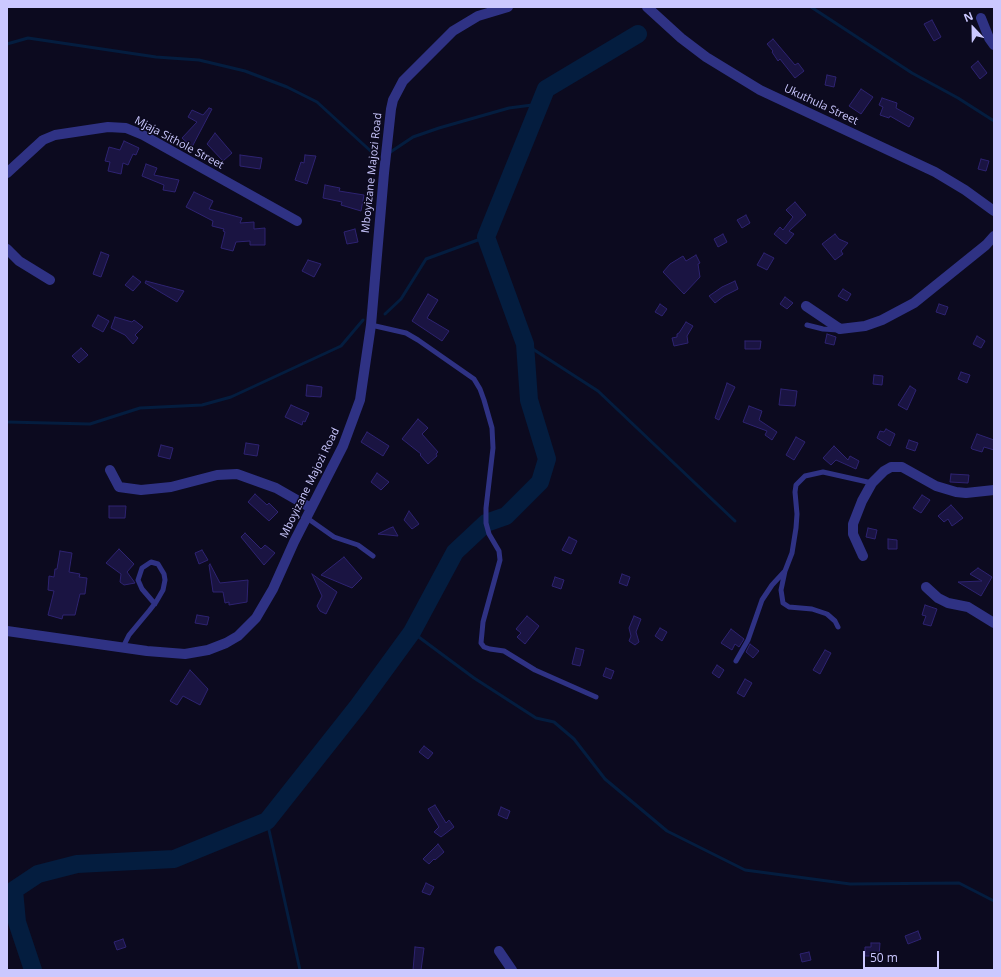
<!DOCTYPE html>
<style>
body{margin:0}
#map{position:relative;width:1001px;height:977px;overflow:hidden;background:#0c0a1f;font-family:"Open Sans",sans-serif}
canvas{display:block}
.frame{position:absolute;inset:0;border:8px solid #cbc8ff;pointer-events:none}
.north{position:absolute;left:953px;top:8px;width:40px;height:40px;-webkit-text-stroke:3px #0c0a1f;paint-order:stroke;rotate:338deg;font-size:11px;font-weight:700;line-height:16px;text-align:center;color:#cbc8ff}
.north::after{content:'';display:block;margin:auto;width:14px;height:18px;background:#cbc8ff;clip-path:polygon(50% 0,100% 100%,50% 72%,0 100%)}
.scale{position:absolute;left:863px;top:951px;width:76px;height:18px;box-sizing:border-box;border:2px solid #cbc8ff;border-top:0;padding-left:5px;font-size:12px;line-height:14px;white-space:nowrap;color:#cbc8ff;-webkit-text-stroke:3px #0c0a1f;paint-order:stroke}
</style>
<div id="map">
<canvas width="1001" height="977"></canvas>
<div class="frame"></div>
<div class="north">N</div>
<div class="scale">50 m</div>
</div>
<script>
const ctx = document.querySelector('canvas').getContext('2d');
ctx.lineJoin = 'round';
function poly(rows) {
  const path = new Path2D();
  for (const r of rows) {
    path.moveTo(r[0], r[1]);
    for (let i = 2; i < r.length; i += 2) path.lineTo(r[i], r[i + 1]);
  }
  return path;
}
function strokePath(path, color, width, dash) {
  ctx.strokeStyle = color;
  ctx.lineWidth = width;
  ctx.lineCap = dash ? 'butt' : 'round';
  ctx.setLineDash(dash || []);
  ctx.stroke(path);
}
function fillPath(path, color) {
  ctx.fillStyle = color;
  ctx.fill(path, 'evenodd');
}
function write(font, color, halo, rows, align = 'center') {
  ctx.font = font + ' "Open Sans",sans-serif';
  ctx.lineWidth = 3;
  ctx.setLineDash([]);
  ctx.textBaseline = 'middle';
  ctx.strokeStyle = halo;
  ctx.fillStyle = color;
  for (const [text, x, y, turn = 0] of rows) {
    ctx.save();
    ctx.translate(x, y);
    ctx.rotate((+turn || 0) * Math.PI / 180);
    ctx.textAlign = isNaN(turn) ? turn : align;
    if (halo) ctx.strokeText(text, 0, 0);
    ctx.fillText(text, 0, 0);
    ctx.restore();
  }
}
const stream = poly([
 [811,7,912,73,958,98,994,121],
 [7,44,28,38,156,57,199,60,245,71,287,87,317,102,375,155],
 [389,153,413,137,439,128,509,108,540,104],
 [385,314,401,299,426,259,486,237],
 [525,344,598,391,735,521],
 [7,422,90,424,140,408,202,405,231,397,341,346,363,320],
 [412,632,474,678,536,718,554,722,574,739,605,779,667,831,745,870,850,884,959,883,994,901],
 [267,821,300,970]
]);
const river = poly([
 [33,970,17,922,14,890,38,874,77,864,174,859,267,821,358,706,412,632,455,552,486,523,506,516,540,482,547,459,529,400,525,344,486,237,546,89,638,34]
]);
const building = poly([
 [932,20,941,37,934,41,924,24,932,20],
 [773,39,795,65,798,63,804,71,795,78,780,59,778,61,772,52,773,51,767,44,773,39],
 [978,61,987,73,980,79,971,67,978,61],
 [827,75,836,77,834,87,825,85,827,75],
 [861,89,873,97,861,114,849,106,861,89],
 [882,98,897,103,896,108,914,118,909,127,890,116,889,118,880,115,883,107,879,105,882,98],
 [209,108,212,109,192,147,182,138,197,122,188,117,192,110,203,115,209,108],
 [215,133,232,153,223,161,207,144,215,133],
 [124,141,139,148,136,155,133,154,128,165,123,163,121,174,108,171,110,162,105,161,109,147,120,150,124,141],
 [240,155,262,158,260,169,240,166,240,155],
 [305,155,316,156,307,184,295,180,301,162,304,163,305,155],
 [981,159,989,161,986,171,978,169,981,159],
 [146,164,157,168,154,175,179,180,175,192,163,190,164,185,142,176,146,164],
 [325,185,340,188,339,191,364,195,361,211,341,205,342,202,323,198,325,185],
 [194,192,213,201,209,209,242,218,240,223,254,222,254,229,265,228,265,245,250,245,250,241,236,242,233,251,221,248,225,232,223,231,224,229,212,226,213,221,186,207,194,192],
 [795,202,806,215,789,231,794,234,786,244,774,234,780,227,783,230,793,217,786,210,795,202],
 [746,215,750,223,742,228,737,220,746,215],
 [355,229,358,242,347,244,344,232,355,229],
 [723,234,727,242,718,247,714,239,723,234],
 [835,234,839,239,848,243,841,251,843,254,835,260,822,244,835,234],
 [101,252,109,255,101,277,93,274,101,252],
 [764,253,774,258,767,270,757,265,764,253],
 [696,255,700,263,698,264,700,277,684,294,663,272,670,264,683,256,686,261,696,255],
 [308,260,321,264,314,277,302,271,308,260],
 [133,276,141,282,133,291,125,285,133,276],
 [146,281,184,291,177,302,145,283,146,281],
 [735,281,738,289,724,296,715,303,709,296,722,287,735,281],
 [843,289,851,294,847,301,838,296,843,289],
 [428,294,438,300,427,318,449,331,442,341,412,321,428,294],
 [785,297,793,303,787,309,780,304,785,297],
 [660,304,667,309,662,316,655,312,660,304],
 [939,304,948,307,945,315,936,312,939,304],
 [98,315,109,321,103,332,92,326,98,315],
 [115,317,132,322,134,320,143,327,135,335,138,338,133,344,125,335,111,328,115,317],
 [686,322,693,326,687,336,688,343,674,346,672,338,677,337,677,334,679,333,686,322],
 [827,334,836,337,834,345,825,343,827,334],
 [977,336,985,341,981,348,973,344,977,336],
 [745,341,761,341,760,349,745,349,745,341],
 [81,348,88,355,79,363,72,356,81,348],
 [961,372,970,375,967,383,958,379,961,372],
 [874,375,883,376,882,385,873,384,874,375],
 [727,383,735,387,719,420,715,418,727,383],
 [307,385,322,387,321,397,306,396,307,385],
 [910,386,916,390,907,410,898,405,910,386],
 [781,389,797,391,795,406,779,405,781,389],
 [291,405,309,413,305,422,303,421,302,425,285,417,291,405],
 [749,406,762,411,759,420,777,432,772,440,765,435,767,431,743,422,749,406],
 [418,419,428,428,422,434,438,452,436,454,437,456,428,464,420,455,421,454,402,439,418,419],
 [886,429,895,434,890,446,877,438,880,431,884,432,886,429],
 [367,432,389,446,383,456,361,442,367,432],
 [977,434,994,440,994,450,984,447,982,452,972,449,971,448,977,434],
 [796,437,805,442,794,460,786,455,796,437],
 [909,440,918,443,915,451,906,448,909,440],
 [246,443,259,445,257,456,244,454,246,443],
 [161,445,173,448,170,459,158,456,161,445],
 [834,446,848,460,850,456,859,461,856,469,836,460,831,465,823,458,834,446],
 [377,473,389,482,381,490,371,482,377,473],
 [951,474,969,475,968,483,950,482,951,474],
 [255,494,267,505,269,503,278,512,269,521,248,502,255,494],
 [922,495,930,500,921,513,913,508,922,495],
 [951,505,963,518,952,526,948,519,944,522,938,516,951,505],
 [109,506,126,506,125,518,109,518,109,506],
 [409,511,419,524,412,529,404,520,409,511],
 [393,527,398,536,378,534,390,528,393,527],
 [868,528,877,530,875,539,866,537,868,528],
 [245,533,261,549,265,545,275,553,264,565,241,537,245,533],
 [569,537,577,541,571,554,562,550,569,537],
 [888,539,897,540,897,549,888,549,888,539],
 [119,549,134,564,127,572,135,583,124,585,120,582,121,574,106,563,119,549],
 [202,550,208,560,199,564,195,553,202,550],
 [60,551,72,553,69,572,80,574,79,577,87,578,85,594,80,594,75,615,63,615,62,619,48,615,54,591,48,590,49,576,54,577,55,569,57,569,60,551],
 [344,557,362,578,352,588,321,575,344,557],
 [210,564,220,583,248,580,247,602,229,605,229,602,225,603,223,592,213,592,209,565,210,564],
 [978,568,992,577,981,596,958,582,982,581,970,574,978,568],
 [312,574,337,592,326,614,320,611,317,606,322,596,312,574],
 [622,574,630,577,627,586,619,583,622,574],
 [555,577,564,580,561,589,552,586,555,577],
 [925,605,937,609,931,626,923,624,926,616,922,615,925,605],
 [197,615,209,617,207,625,195,623,197,615],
 [527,616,539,626,525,644,517,637,521,633,516,629,527,616],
 [634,616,641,619,636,632,639,642,635,645,629,641,631,636,629,628,634,616],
 [660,628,667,632,662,641,655,636,660,628],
 [731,629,744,639,739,647,735,644,732,650,721,643,731,629],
 [750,644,759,651,753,658,746,652,750,644],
 [576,648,584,650,580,666,572,664,576,648],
 [825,650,831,653,820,674,813,670,825,650],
 [717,665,724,670,719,678,712,673,717,665],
 [606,668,614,671,611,679,603,676,606,668],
 [190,670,208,689,200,705,183,696,177,705,170,701,190,670],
 [745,679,752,683,744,697,737,693,745,679],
 [424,746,433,753,428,759,419,752,424,746],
 [435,805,446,823,449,820,454,827,441,837,434,832,439,827,428,809,435,805],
 [501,807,510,811,507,819,498,815,501,807],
 [438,844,444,852,435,860,434,859,429,864,423,859,438,844],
 [426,883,434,887,430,895,422,892,426,883],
 [918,931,921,939,908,944,905,936,918,931],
 [123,939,126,947,117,950,114,942,123,939],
 [871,943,880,943,879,956,865,956,865,947,871,947,871,943],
 [415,947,424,948,421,970,413,970,415,947],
 [809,952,811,960,802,962,800,954,809,952]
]);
const service = poly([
 [371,325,406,333,418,340,474,379,480,389,484,400,492,428,493,448,486,508,486,523,489,534,499,551,500,560,483,622,481,643,484,647,490,649,504,651,535,670,596,697],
 [807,325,823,329,838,330],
 [307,518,334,537,358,545,373,556],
 [838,627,835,621,827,614,812,609,789,607,783,603,781,590,785,571,792,553,796,528,797,514,795,492,796,485,805,476,823,472,872,483],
 [123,647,129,635,149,611,156,602,163,590,165,580,164,574,158,564,151,562,142,568,138,580,142,589,155,604],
 [736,661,748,640,762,600,772,585,784,572]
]);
const minor = poly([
 [647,7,681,38,706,57,760,90,935,172,965,190,994,211],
 [981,18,989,38,994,45],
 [7,173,43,140,55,135,108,127,126,128,143,135,297,221],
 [7,249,19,261,50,280],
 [806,306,840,329,865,326,882,320,914,303,986,245,994,236],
 [110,470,119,487,141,490,171,487,217,475,237,474,276,488,311,508],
 [863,556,853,534,853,524,862,501,872,483,884,471,891,467,902,467,936,486,956,492,966,493,994,490],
 [926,587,938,598,948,603,968,607,994,623],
 [7,631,147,651,185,654,208,650,226,643,238,636,256,618,273,589,294,542,343,446,360,400,371,325,384,173,391,109,393,100,403,81,453,31,478,16,508,7],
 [499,951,512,970]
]);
const streetNames = [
 ["Ukuthula Street",821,105,25],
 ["Mjaja Sithole Street",179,143,28],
 ["Mboyizane Majozi Road",372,173,-84],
 ["Mboyizane Majozi Road",310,483,-64]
];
strokePath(stream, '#041d3f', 3);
strokePath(river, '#041d3f', 18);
fillPath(building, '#1a1442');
strokePath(building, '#2e2371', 1);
strokePath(service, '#2f3284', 5);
strokePath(minor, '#2f3284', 10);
write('11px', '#cbc8ff', '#0c0a1f', streetNames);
</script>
